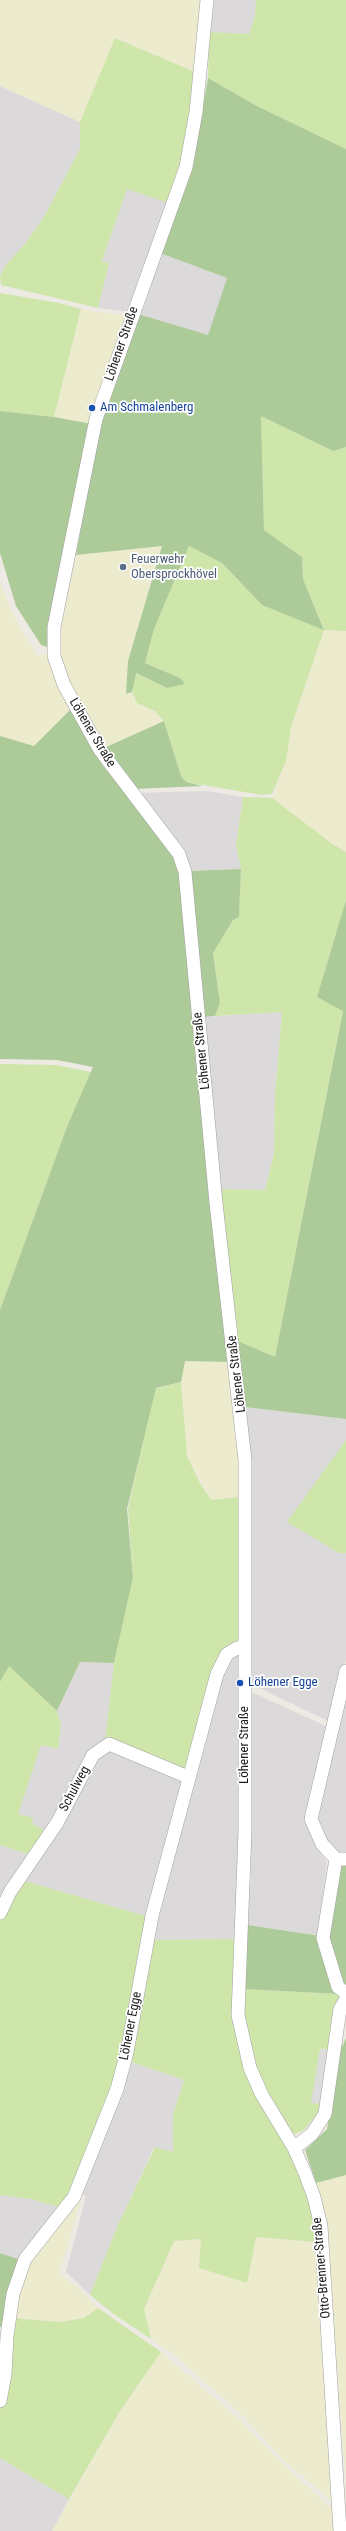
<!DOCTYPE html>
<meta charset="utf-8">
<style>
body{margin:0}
canvas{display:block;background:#ede9e3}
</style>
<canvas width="346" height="2531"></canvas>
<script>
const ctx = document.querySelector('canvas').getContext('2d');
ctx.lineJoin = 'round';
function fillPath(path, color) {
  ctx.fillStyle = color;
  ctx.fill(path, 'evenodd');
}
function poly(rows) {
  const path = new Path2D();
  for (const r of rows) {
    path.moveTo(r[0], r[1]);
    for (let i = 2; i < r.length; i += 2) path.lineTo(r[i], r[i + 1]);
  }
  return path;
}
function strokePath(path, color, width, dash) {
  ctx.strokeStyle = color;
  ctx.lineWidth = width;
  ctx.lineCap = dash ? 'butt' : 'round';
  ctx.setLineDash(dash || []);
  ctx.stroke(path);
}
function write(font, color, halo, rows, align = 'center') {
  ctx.font = font + ' "Roboto Condensed",sans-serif';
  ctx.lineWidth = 3.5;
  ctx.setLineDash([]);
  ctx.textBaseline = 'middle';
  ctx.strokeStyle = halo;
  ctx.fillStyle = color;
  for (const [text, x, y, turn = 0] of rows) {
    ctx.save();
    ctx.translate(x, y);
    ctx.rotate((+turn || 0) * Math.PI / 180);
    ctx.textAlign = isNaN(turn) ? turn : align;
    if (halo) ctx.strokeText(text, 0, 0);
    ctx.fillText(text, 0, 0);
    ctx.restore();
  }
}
const residential = poly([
 [212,0,256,0,255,16,249,34,209,32],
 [0,86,80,122,80,149,44,217,25,244,5,266,0,276],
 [127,188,169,203,130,312,98,308,109,263,102,261],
 [160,253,227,278,209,336,138,314],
 [206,791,243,797,236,845,241,869,187,871,135,793],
 [282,1012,275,1095,274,1153,265,1190,219,1189,203,1017],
 [245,1407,346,1419,346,1440,288,1522,339,1553,346,1553,346,1659,330,1722,249,1683],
 [240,1654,240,1827,236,1939,150,1940,219,1679,232,1657],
 [80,1662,114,1663,105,1741,49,1832,32,1824,33,1818,18,1814,41,1744,58,1749,61,1724,57,1711],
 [346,1689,346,1854,345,1854,336,1851,325,1839,316,1814],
 [249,1691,330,1728,307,1821,317,1847,327,1863,317,1935,247,1925,251,1878],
 [106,1749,183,1782,163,1849,149,1917,21,1880,95,1758],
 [0,1845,31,1855,0,1909],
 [128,2061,184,2080,173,2114,173,2153,154,2147,117,2227,90,2295,66,2272,86,2196,80,2193],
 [0,2195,31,2199,62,2208,21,2260,0,2253],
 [0,2458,69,2499,52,2531,0,2531]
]);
const farmland = poly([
 [0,0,201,0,195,72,116,38,80,122,0,86],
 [81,309,127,316,92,424,54,417],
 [162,546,150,582,126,694,132,692,137,703,155,711,164,721,104,748,69,688,59,656,62,623,76,555],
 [0,583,12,613,37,655,50,653,72,708,34,746,0,736],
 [324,630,346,631,346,852,331,843,272,800,286,761,291,727],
 [184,1361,230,1362,240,1425,240,1497,211,1500,187,1456,181,1382],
 [346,2175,346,2514,345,2472,330,2275,323,2208,316,2183],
 [74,2200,80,2203,59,2274,76,2286,98,2308,84,2318,60,2322,12,2318,28,2261],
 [256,2237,316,2242,333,2502,282,2459,243,2416,172,2353,151,2339,144,2309,174,2241,202,2239,247,2283],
 [161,2352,239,2419,282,2463,326,2504,336,2510,335,2531,52,2531,120,2411]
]);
const grass = poly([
 [256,0,346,0,346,149,257,106,208,78,209,32,249,34,255,16],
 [115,38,195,72,182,166,169,203,127,189,102,261,109,263,98,308,1,285,0,276,5,266,25,244,44,217,80,149,80,122],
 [0,293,59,303,81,309,54,417,0,411],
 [261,416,333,451,346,447,346,631,324,630,291,727,286,761,272,794,262,795,186,782,181,776,164,721,155,711,137,703,132,692,135,673,167,688,180,678,145,663,154,629,189,546,222,563,262,605,324,629,303,579,302,557,264,530],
 [243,797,272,798,331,843,346,852,346,900,317,997,343,1010,275,1357,238,1341,219,1189,265,1190,274,1153,275,1095,282,1012,215,1016,220,1003,213,953,233,920,239,917,241,869,236,845],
 [0,1064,56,1065,91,1072,68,1124,0,1310],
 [181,1382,187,1456,200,1483,211,1500,240,1497,238,1642,232,1646,186,1773,105,1741,114,1663,133,1574,128,1509,155,1389],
 [346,1440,346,1553,339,1553,287,1522],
 [9,1665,57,1711,61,1724,58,1749,41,1745,18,1814,33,1818,32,1824,49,1832,31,1855,0,1845,0,1682],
 [21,1880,149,1917,122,2063,96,2139,62,2208,31,2199,0,2195,0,1918],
 [236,1939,234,2008,237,2039,244,2070,261,2106,298,2165,315,2220,316,2242,256,2237,247,2283,199,2268,201,2239,174,2241,144,2309,151,2339,115,2315,90,2295,117,2227,155,2147,173,2152,173,2114,184,2080,128,2061,150,1940],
 [243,1989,340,1994,330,2050,320,2049,312,2103,322,2104,315,2117,304,2130,295,2134,290,2131,266,2091,252,2057,243,2021],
 [98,2308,161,2352,120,2411,69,2499,0,2458,0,2411,12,2318,60,2322,84,2318]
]);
const forest = poly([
 [208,78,257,106,346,149,346,447,333,451,261,416,264,530,302,557,303,579,324,630,262,605,222,563,189,546,154,629,145,663,180,678,185,684,167,688,136,673,132,692,126,694,128,661,162,546,76,555,100,425,138,314,208,335,227,278,160,253,202,111],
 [0,411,54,417,92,424,50,648,41,645,16,606,0,553],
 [72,708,103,766,174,854,181,872,230,1362,185,1361,181,1382,156,1388,127,1509,133,1577,114,1663,80,1662,57,1711,9,1666,0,1682,0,1310,68,1124,93,1067,57,1060,0,1059,0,736,34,746],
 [164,721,181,776,186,782,203,786,132,789,104,748],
 [241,869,239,917,233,920,213,953,220,1003,215,1016,203,1017,187,871],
 [346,900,346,1419,245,1407,238,1341,275,1357,343,1011,317,997],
 [346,1864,346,1985,340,1994,243,1989,247,1925,328,1937,340,1865],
 [346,2038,346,2175,316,2183,305,2150,327,2129,340,2051],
 [0,2253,21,2260,4,2327,0,2327]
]);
const parking = poly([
 [320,2049,330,2050,322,2104,311,2103]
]);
const minor = poly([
 [207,0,196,112,186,167,96,419,54,627,54,656,64,685,100,750,179,854,185,872,216,1203,245,1460,245,1831,238,2015,250,2068,262,2095,294,2148,305,2173,314,2197,321,2226,340,2531],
 [346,1671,311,1819,322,1844,336,1859,346,1859],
 [336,1859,323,1938,338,1987,346,1993],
 [0,1913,10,1892,57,1823,93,1755,109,1744,188,1777],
 [294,2148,312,2134,325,2114,340,2009,346,1999],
 [0,2401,5,2374,7,2336,13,2294,25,2259,74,2197,117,2089,127,2052,152,1916,217,1674,227,1654,237,1648,245,1646]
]);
const markers = [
 [92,408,4,"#1a4fb4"],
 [123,567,4,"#5c6f8a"],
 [240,1683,4,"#1a4fb4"]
];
const streetNames = [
 ["Löhener Straße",122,344,-71],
 ["Löhener Straße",92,733,59],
 ["Löhener Straße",202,1051,-96],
 ["Löhener Straße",237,1374,-97],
 ["Löhener Straße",245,1745,-90],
 ["Schulweg",75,1789,-62],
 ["Löhener Egge",131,2026,-79],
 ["Otto-Brenner-Straße",322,2268,-95]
];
const transitNames = [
 ["Am Schmalenberg",100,408],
 ["Löhener Egge",248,1683]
];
const serviceNames = [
 ["Feuerwehr",131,560],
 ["Obersprockhövel",131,575]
];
fillPath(residential, '#dbd9da');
fillPath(farmland, '#ecebce');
fillPath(grass, '#cee6aa');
fillPath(forest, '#adcb99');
fillPath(parking, '#dcdcdc');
strokePath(minor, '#a0a0a0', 14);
strokePath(minor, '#fff', 13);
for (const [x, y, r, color] of markers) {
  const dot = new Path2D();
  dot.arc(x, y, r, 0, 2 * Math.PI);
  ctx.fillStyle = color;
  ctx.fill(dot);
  strokePath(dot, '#fff', 1.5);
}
write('13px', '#1c1c1c', '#fff', streetNames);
write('13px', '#164399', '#fff', transitNames, 'left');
write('13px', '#4e5e75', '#fff', serviceNames, 'left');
</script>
